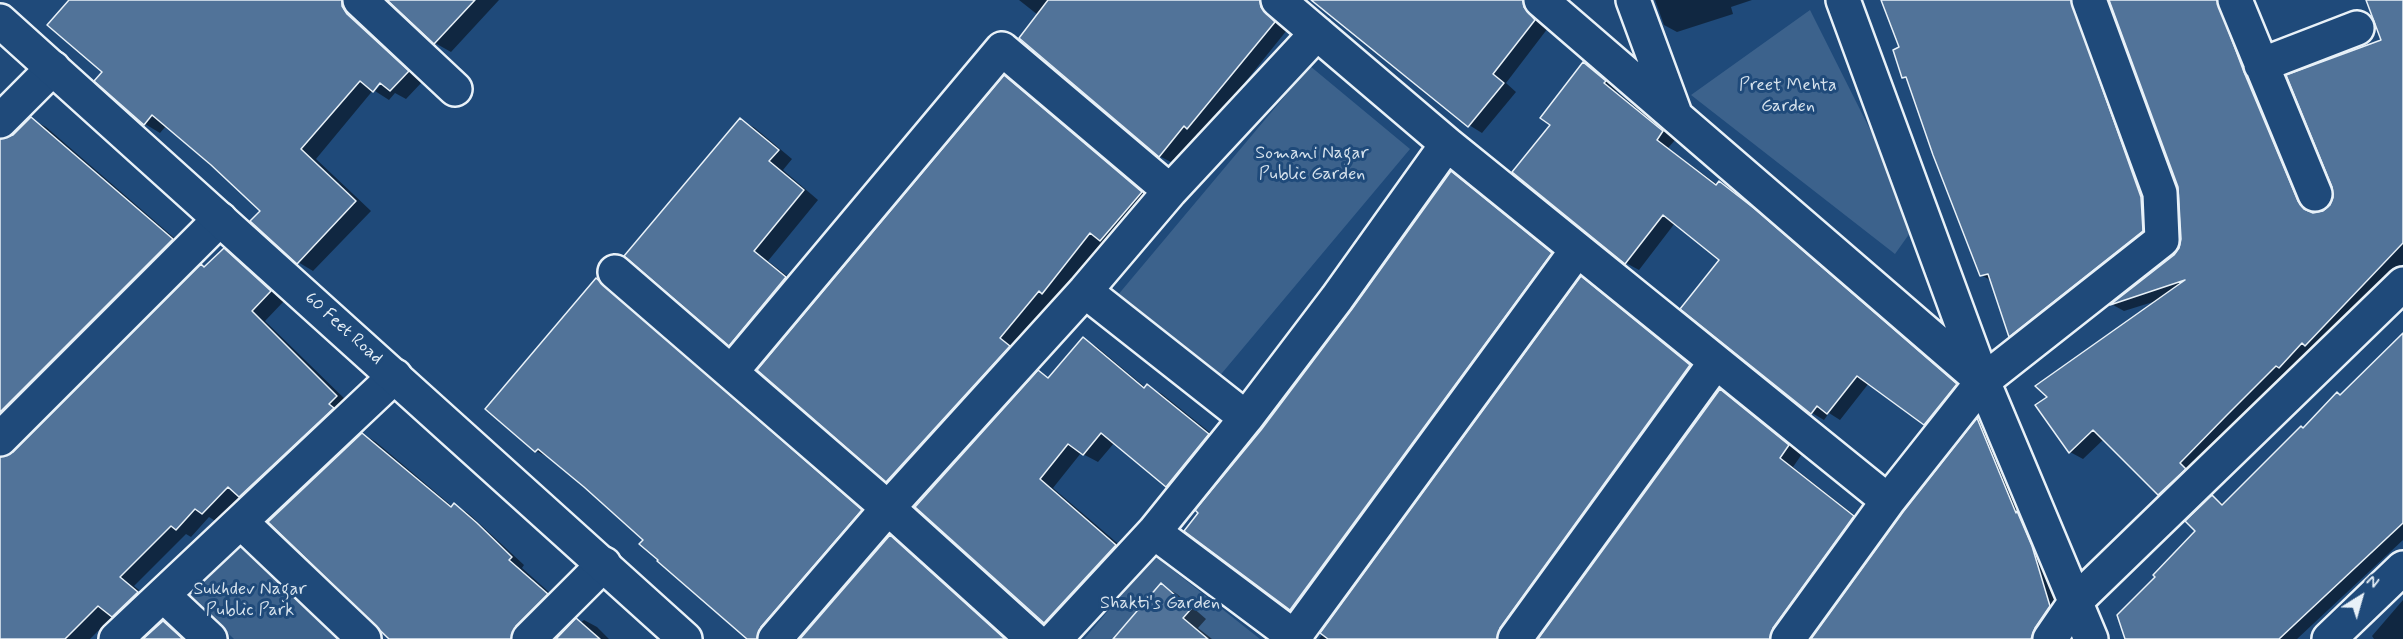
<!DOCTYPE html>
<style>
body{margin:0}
#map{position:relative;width:2403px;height:639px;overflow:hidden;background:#1f4a7a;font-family:Mynerve,sans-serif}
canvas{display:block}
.north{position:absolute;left:2331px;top:567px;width:60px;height:60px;-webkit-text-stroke:4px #1f4a7a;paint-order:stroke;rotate:37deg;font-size:16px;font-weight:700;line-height:24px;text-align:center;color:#e8f1f8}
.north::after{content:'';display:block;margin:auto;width:21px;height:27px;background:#e8f1f8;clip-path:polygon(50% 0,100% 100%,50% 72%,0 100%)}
</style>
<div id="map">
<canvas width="2403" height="639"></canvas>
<div class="north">N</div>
</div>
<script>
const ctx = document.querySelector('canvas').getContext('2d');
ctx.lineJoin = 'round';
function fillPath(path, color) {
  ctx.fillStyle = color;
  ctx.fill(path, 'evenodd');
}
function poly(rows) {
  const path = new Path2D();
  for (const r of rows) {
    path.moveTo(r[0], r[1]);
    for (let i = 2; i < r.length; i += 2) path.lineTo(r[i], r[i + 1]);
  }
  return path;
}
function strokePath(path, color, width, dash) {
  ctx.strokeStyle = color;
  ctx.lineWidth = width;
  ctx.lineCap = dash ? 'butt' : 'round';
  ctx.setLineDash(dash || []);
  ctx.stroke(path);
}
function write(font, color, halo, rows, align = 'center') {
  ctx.font = font + ' Mynerve,sans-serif';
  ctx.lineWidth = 6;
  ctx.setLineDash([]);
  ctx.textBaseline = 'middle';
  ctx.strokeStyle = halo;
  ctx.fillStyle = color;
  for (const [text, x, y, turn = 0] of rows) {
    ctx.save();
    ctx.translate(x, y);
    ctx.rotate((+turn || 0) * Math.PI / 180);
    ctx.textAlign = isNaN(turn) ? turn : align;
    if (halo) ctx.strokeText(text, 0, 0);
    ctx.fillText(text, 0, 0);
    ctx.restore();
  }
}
const green = poly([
 [1810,10,1917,223,1895,254,1691,95],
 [1310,66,1410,149,1212,385,1112,302],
 [243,542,344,639,234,639,190,596],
 [1155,556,1260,639,1084,639]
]);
const shadow = poly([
 [71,0,360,0,423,81,406,99,395,93,389,100,375,91,386,79,384,77,316,159,371,211,313,271,298,262,262,211,166,126,160,133,145,124],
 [390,0,499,0,451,52,435,43],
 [1019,0,1275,0,1274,16,1287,30,1202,136,1198,133,1173,163,1159,156,1038,15],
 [1314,0,1530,0,1537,16,1548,28,1506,83,1516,92,1482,133,1469,125],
 [1655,0,1752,0,1731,7,1733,14,1677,32,1664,25],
 [1883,0,2085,0,2154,205,2156,239,2023,343,2010,336,1992,281,1981,275,1908,80,1903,77,1901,48],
 [2110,0,2227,0,2257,81,2314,214,2323,212,2331,206,2383,41,2368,0,2403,0,2403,264,2172,501,2159,494,2104,439,2083,459,2070,452,2050,397,2156,301,2124,311,2113,305,2175,256,2180,249,2182,239,2179,186],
 [1583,64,1618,89,1616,91,1675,140,1668,148,1718,185,1719,183,1732,190,1968,392,1937,431,1869,383,1840,420,1829,413,1824,420,1812,413,1721,260,1675,223,1639,270,1626,263,1514,172,1552,125],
 [1005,77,1019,86,1155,201,1115,248,1104,242,1057,301,1053,299,902,489,887,481,759,370],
 [31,119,46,127,187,249,0,436,0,141,14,135],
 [741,120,755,128,792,159,783,170,818,200,768,261,800,286,744,353,730,344],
 [1451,173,1465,181,1565,262,1305,617,1191,535,1262,431,1353,310],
 [224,250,239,259,285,300,265,321,351,405,255,505,241,497,217,522,209,517,191,537,186,534,134,586,139,590,90,639,0,639,0,459,14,453],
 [1581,278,1595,286,1703,374,1512,639,1319,639],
 [596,280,610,288,875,519,773,639,750,639,585,486,551,459,536,451,487,409],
 [2403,334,2403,540,2297,639,2126,639,2157,577,2197,531,2212,497,2224,504,2338,394,2341,396],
 [1083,339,1097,347,1146,388,1147,386,1162,394,1223,443,1182,494,1167,486,1115,442,1098,462,1081,453,1053,488,1130,554,1059,631,1045,622,917,507,1039,372,1050,379],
 [1720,391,1734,399,1802,454,1793,467,1867,525,1785,639,1540,639],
 [1978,420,1991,428,2063,615,2047,639,1813,639],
 [363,434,376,442,453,507,455,505,468,513,524,565,522,568,560,602,525,639,392,639],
 [890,537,906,546,1009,639,802,639],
 [1161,585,1177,594,1206,619,1198,628,1212,639,1115,639],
 [2403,600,2403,639,2374,639,2372,636],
 [584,620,597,627,609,639,558,639],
 [163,622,176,630,186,639,146,639]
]);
const building = poly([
 [69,0,342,0,342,6,347,14,409,71,390,91,380,83,373,92,360,81,301,149,356,201,297,264,250,221,260,211,211,165,152,115,144,125,94,81,102,72,47,25,69,0],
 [387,0,475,0,434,44,387,0],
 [1048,0,1260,0,1261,7,1275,22,1187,129,1184,126,1159,157,1019,38,1048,0],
 [1311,0,1523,0,1524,7,1535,20,1493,74,1504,83,1468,127,1311,0],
 [1881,0,2071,0,2141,197,2143,231,2009,337,1988,274,1980,276,1933,155,1906,77,1902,78,1893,50,1899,47,1881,0],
 [2109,0,2217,0,2244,72,2298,201,2304,209,2313,213,2323,211,2330,205,2333,197,2332,187,2286,75,2381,40,2366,0,2403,0,2403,243,2305,346,2302,343,2279,368,2276,366,2227,415,2180,463,2186,469,2158,495,2093,430,2069,453,2035,405,2047,397,2035,386,2185,280,2110,305,2174,255,2179,248,2181,239,2178,187,2109,0],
 [1583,62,1606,81,1604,83,1663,131,1657,140,1716,185,1719,181,1755,209,1957,384,1924,425,1857,376,1827,414,1817,406,1811,414,1680,309,1719,260,1663,215,1625,264,1512,172,1550,125,1540,118,1583,62],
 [1004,75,1142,192,1100,241,1090,233,1042,294,1039,291,1000,338,1010,346,886,482,757,370,1004,75],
 [31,117,173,239,0,412,0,139,13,135,31,117],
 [740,118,779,150,769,161,804,190,754,251,786,277,729,346,624,256,740,118],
 [1451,171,1552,253,1290,610,1184,531,1198,513,1195,510,1261,430,1352,309,1451,171],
 [224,248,271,291,252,311,337,396,329,404,334,408,239,497,228,487,202,514,195,509,176,530,171,526,120,577,138,592,112,617,98,606,65,639,0,639,0,457,13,452,201,264,204,267,224,248],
 [1581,276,1690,365,1500,628,1497,639,1328,639,1320,633,1581,276],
 [596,278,862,510,761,627,757,639,747,639,657,561,658,560,639,544,643,540,584,487,538,449,535,452,485,409,596,278],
 [2403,333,2403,523,2279,639,2125,639,2117,615,2155,577,2153,575,2195,531,2185,521,2212,495,2222,505,2301,426,2303,428,2337,392,2340,395,2403,333],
 [1083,337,1144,388,1147,384,1209,434,1166,487,1101,433,1083,455,1068,444,1040,479,1116,545,1044,623,915,507,1038,370,1048,378,1083,337],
 [1720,389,1789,445,1780,458,1854,516,1773,628,1770,639,1538,639,1720,389],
 [1977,418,2016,513,2017,511,2032,546,2050,606,2035,628,2031,639,1811,639,1903,512,1977,418],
 [362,433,451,507,454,503,477,523,512,557,509,560,548,594,516,626,511,639,389,639,268,522,362,433],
 [890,535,1005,639,800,639,890,535],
 [1161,583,1191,609,1183,618,1208,639,1113,639,1161,583],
 [576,618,600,639,556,639,576,618],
 [163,621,183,639,143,639,163,621]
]);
const minor = poly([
 [360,0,455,89],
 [1278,0,1447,144,1888,501],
 [1541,0,1981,380],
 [1633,0,1675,114],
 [1843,0,1983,381,2091,639],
 [2235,0,2315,194],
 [2261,65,2357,28],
 [0,121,53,68],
 [615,272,888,508,1033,639],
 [1085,291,1246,418],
 [732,371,1002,49,1170,191],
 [0,439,220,219],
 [241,522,364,639],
 [1154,532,1297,639],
 [163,595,210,639],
 [1294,637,1577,250],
 [116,639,395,376],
 [529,639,604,564],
 [775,639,888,508,1085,291,1170,191,1317,33],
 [1055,639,1154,532,1246,418,1337,298,1447,144],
 [1515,639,1715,363],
 [1788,639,1888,501,1983,381,2162,240,2160,193,2089,0],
 [2050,639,2076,601,2403,284],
 [2329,639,2403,568]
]);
const major = poly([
 [0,21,685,639]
]);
const parkNames = [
 ["Preet Mehta",1788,86],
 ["Garden",1788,107],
 ["Somani Nagar",1312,154],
 ["Public Garden",1312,175],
 ["Sukhdev Nagar",250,590],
 ["Public Park",250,611],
 ["Shakti's Garden",1160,604]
];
const streetNames = [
 ["60 Feet Road",343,329,42]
];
fillPath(green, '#3c628c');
fillPath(shadow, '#0007');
fillPath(building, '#517399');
strokePath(building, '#e8f1f8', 1.5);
strokePath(minor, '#e8f1f8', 38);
strokePath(major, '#e8f1f8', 38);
strokePath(minor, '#1f4a7a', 33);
strokePath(major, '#1f4a7a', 33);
write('18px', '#d7e3ed', '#1f4a7a', parkNames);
write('18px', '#e8f1f8', '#1f4a7a', streetNames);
</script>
